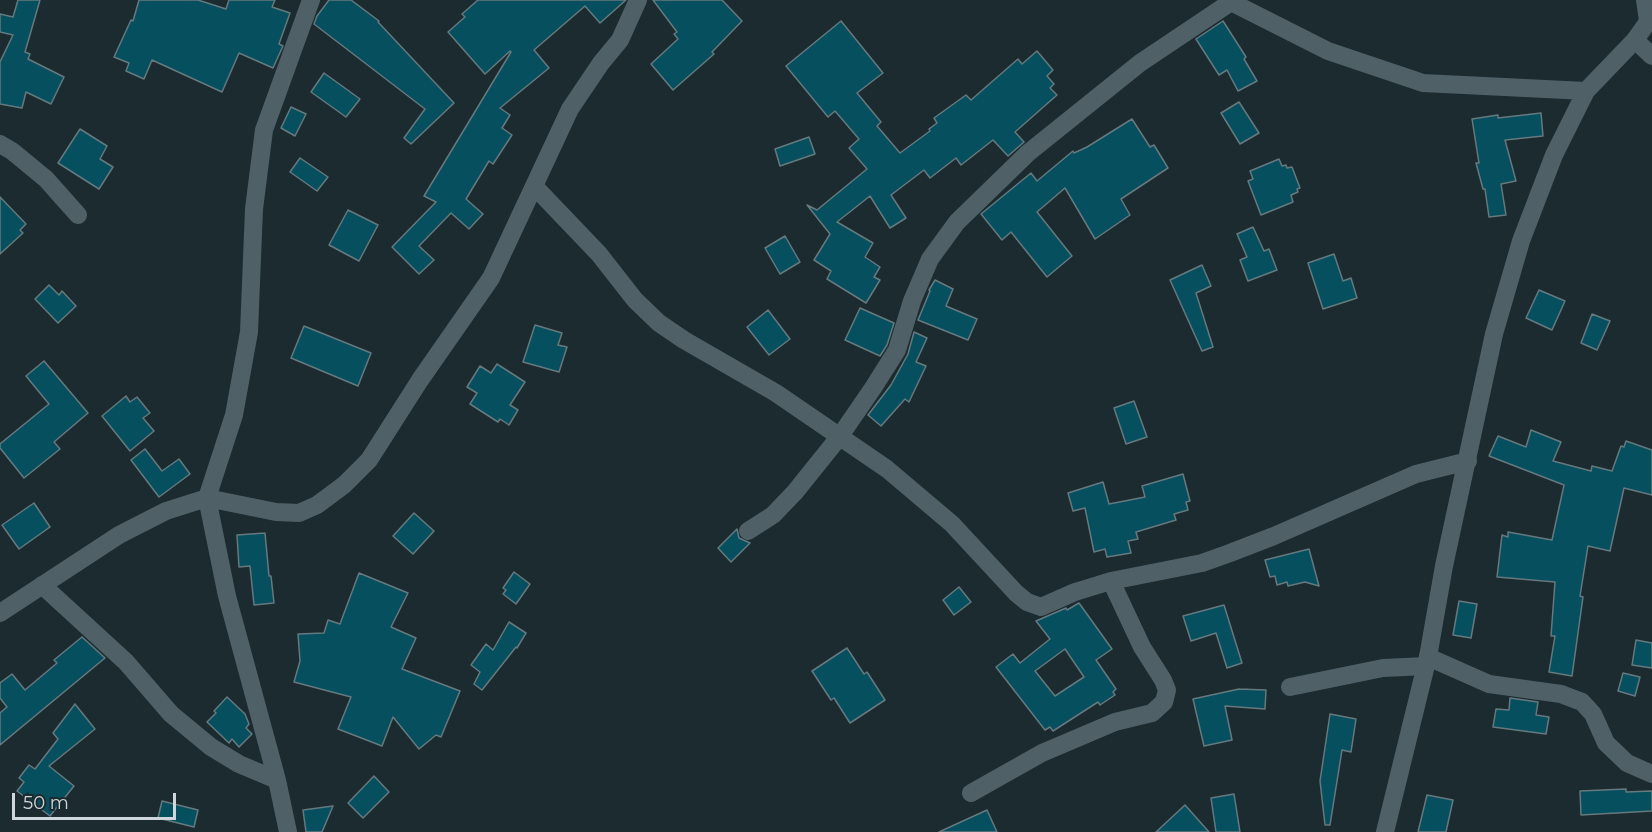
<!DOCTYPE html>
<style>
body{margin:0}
#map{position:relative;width:1652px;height:832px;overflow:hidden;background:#1b2b30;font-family:Montserrat,sans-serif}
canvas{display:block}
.scale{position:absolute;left:12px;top:793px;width:164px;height:27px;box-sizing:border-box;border:3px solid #ced8dc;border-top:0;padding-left:8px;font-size:18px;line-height:21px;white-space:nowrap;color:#ced8dc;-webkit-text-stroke:4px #1b2b30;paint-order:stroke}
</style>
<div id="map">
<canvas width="1652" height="832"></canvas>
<div class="scale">50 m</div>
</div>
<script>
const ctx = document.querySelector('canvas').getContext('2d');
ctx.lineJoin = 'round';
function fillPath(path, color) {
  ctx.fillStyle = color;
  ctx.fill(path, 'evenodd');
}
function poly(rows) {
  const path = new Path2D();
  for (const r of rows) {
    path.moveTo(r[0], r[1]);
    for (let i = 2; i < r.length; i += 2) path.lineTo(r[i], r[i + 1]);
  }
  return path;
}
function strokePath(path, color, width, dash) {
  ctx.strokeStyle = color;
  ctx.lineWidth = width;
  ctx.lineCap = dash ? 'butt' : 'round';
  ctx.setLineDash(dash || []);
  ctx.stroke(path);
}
const building = poly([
 [18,0,40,0,25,52,30,54,28,59,64,77,51,104,26,92,22,108,0,104,0,62,13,35,0,32,0,14,13,17,18,0],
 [139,0,198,0,226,9,229,0,275,0,272,7,290,13,279,44,283,46,273,68,239,53,222,92,152,60,144,79,126,71,129,63,114,57,131,20,133,21,139,0],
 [329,0,351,0,379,21,378,22,454,103,411,144,404,138,425,109,314,24,317,16,329,0],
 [478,0,626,0,600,23,585,6,534,50,549,68,500,108,510,115,502,128,512,135,493,164,489,161,466,199,483,214,469,229,451,213,419,246,434,260,419,274,392,247,436,202,424,196,511,52,510,51,485,74,448,32,465,17,462,14,478,0],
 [653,0,722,0,742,21,712,52,714,54,673,90,651,64,678,39,674,34,677,32,653,0],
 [841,21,883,73,857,93,881,122,877,126,900,153,930,131,929,129,937,123,934,118,966,95,971,100,1018,59,1022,64,1037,51,1053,70,1047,76,1054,84,1050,88,1057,95,1015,132,1024,142,1008,156,993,140,961,165,956,158,930,178,924,170,891,195,906,218,890,228,870,196,837,222,873,243,865,257,880,267,874,277,880,280,866,303,827,279,831,271,814,260,830,234,807,205,817,210,867,169,849,148,859,139,835,111,828,117,786,66,841,21],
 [1223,21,1246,57,1244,59,1257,81,1238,91,1227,70,1219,75,1196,39,1223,21],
 [324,73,360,99,346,117,311,92,324,73],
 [1239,102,1259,133,1240,144,1221,113,1239,102],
 [291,107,306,114,295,136,281,128,291,107],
 [1541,113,1543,136,1505,140,1516,181,1501,184,1506,215,1489,217,1485,189,1483,189,1476,163,1479,163,1472,119,1498,115,1498,118,1541,113],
 [1132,119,1150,147,1154,145,1168,168,1121,199,1130,215,1095,239,1065,188,1037,212,1072,256,1047,277,1011,232,1002,240,981,214,1031,173,1037,181,1073,151,1074,153,1087,147,1132,119],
 [80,129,107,146,100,159,113,167,99,189,58,163,80,129],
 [809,137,815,154,780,166,775,149,809,137],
 [300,158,328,177,317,191,290,172,300,158],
 [1279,159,1282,166,1286,165,1287,168,1292,167,1300,188,1297,189,1298,192,1291,195,1293,202,1261,215,1248,181,1253,179,1250,171,1279,159],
 [0,197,26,224,20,230,23,233,0,254,0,197],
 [348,210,378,225,359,261,329,245,348,210],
 [1253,227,1264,251,1269,249,1277,270,1248,281,1240,260,1247,257,1237,234,1253,227],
 [785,236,800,262,780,274,765,248,785,236],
 [1334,254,1343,281,1351,278,1357,298,1323,309,1308,263,1334,254],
 [1202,265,1211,286,1196,293,1213,347,1202,351,1170,280,1202,265],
 [935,280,953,289,946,306,977,319,968,340,918,320,930,291,929,290,935,280],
 [49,285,59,295,62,291,76,306,58,323,35,299,49,285],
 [1539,290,1565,301,1552,330,1526,318,1539,290],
 [860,308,894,323,887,345,880,356,845,340,860,308],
 [768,310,790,339,769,355,747,327,768,310],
 [1592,314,1610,321,1597,350,1581,343,1592,314],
 [535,325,562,333,558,345,567,347,559,372,523,362,535,325],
 [304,326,371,353,358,386,291,358,304,326],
 [914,332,927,338,916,362,926,366,909,402,905,399,881,426,868,415,891,385,908,354,914,332],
 [44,361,88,413,54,442,60,449,24,478,0,448,0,444,49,404,26,376,44,361],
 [497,364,525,382,510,405,518,410,509,425,500,419,498,422,470,404,477,393,467,387,480,366,491,373,497,364],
 [126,396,130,402,137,397,150,413,143,418,154,431,130,451,102,416,126,396],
 [1134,401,1147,437,1126,444,1114,408,1134,401],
 [1531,430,1561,442,1553,461,1591,471,1592,466,1612,471,1621,446,1624,447,1626,441,1652,450,1652,495,1624,488,1610,551,1588,546,1580,596,1583,597,1572,676,1549,672,1555,636,1551,636,1555,582,1497,577,1502,535,1508,537,1508,532,1552,540,1564,485,1489,456,1498,436,1526,447,1531,430],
 [145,449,162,471,179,459,190,474,159,497,131,460,145,449],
 [1183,474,1190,501,1186,502,1188,510,1174,514,1176,520,1136,532,1138,539,1128,541,1131,553,1107,557,1105,549,1094,552,1085,508,1073,511,1068,493,1103,482,1109,504,1145,497,1142,486,1183,474],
 [34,503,50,527,19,549,2,525,34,503],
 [414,513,434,531,413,554,393,536,414,513],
 [737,529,739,538,750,543,731,562,718,548,737,529],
 [265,533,269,576,271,576,274,603,254,605,250,566,239,567,237,535,265,533],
 [1309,549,1319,586,1305,582,1288,586,1287,582,1277,585,1275,576,1270,577,1265,560,1309,549],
 [514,572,530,584,516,604,503,594,506,590,503,588,514,572],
 [359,573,408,593,391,627,416,638,402,669,460,691,441,737,436,735,419,749,393,717,382,746,338,729,351,697,294,682,300,661,298,634,324,633,328,620,340,624,359,573],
 [959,587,971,602,954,615,943,600,959,587],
 [1459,601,1477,604,1471,638,1453,635,1459,601],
 [1079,603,1112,649,1096,660,1116,689,1113,692,1115,695,1100,705,1098,702,1053,731,1050,727,1045,730,996,667,1013,654,1020,663,1050,639,1036,621,1066,608,1067,610,1079,603],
 [1065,649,1084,677,1055,696,1035,671,1065,649],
 [1224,605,1242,663,1227,668,1216,633,1191,641,1183,616,1224,605],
 [509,622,526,633,517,648,516,647,482,690,474,684,480,672,471,665,486,644,493,650,509,622],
 [82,637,105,658,0,745,0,713,7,707,0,698,0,683,12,674,25,690,57,663,54,660,82,637],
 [1636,640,1652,643,1652,668,1632,665,1636,640],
 [847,648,864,674,867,672,885,700,850,723,834,698,831,700,812,671,847,648],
 [1623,673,1640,677,1635,696,1618,691,1623,673],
 [1239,689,1266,690,1265,709,1225,706,1232,740,1204,746,1193,699,1239,689],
 [227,697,245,714,249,724,246,728,252,734,239,747,232,739,229,743,207,722,216,713,214,711,227,697],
 [1510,698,1538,702,1536,715,1549,717,1546,734,1493,727,1496,709,1509,710,1510,698],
 [75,704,95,729,49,766,74,786,50,816,17,791,24,782,19,778,29,765,35,769,58,739,53,733,75,704],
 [1330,714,1356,719,1351,752,1342,750,1330,825,1325,825,1320,781,1330,714],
 [374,776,389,792,363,818,348,803,374,776],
 [1626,789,1626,792,1652,791,1652,811,1581,815,1580,791,1626,789],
 [1234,794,1240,832,1216,832,1211,798,1234,794],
 [1427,795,1453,800,1446,832,1418,832,1427,795],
 [162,801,198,810,194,827,158,818,162,801],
 [1185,805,1209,832,1156,832,1185,805],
 [333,806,322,832,306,832,303,810,333,806],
 [987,810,997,832,939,832,987,810]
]);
const street = poly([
 [1645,0,1648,21],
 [1635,40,1652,56],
 [0,144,12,151,46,179,78,215],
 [534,186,599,254,635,300,659,323,684,340,776,393,887,469,952,524,1016,593,1027,602,1041,607,1075,592,1111,581,1202,563,1230,553,1274,536,1416,474,1468,461],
 [748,531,773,515,795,492,840,436,873,388,897,350,912,301,930,259,957,222,1028,153,1140,63,1231,2],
 [42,585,126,662,171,714,211,747,239,764,277,780],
 [0,613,119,535,166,511,207,498,276,512,299,513,317,505,344,485,369,460,420,380,491,278,570,109,601,63,620,40,638,0],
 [1428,657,1489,684,1561,694,1582,702,1593,714,1606,743,1627,763,1652,774],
 [1290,687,1383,668,1426,666],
 [971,793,1042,753,1115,722,1152,713,1164,702,1167,690,1163,680,1142,647,1111,581],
 [288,832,277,780,227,596,207,498,234,415,249,332,254,209,264,130,311,0]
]);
const secondary = poly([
 [1227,0,1328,51,1423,83,1586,91],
 [1385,832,1428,657,1444,566,1494,334,1521,241,1554,155,1586,91,1635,40,1652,16]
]);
fillPath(building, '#054f5f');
strokePath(building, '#66797e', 1.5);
strokePath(street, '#4f6167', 18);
strokePath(secondary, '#4f6167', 18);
</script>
